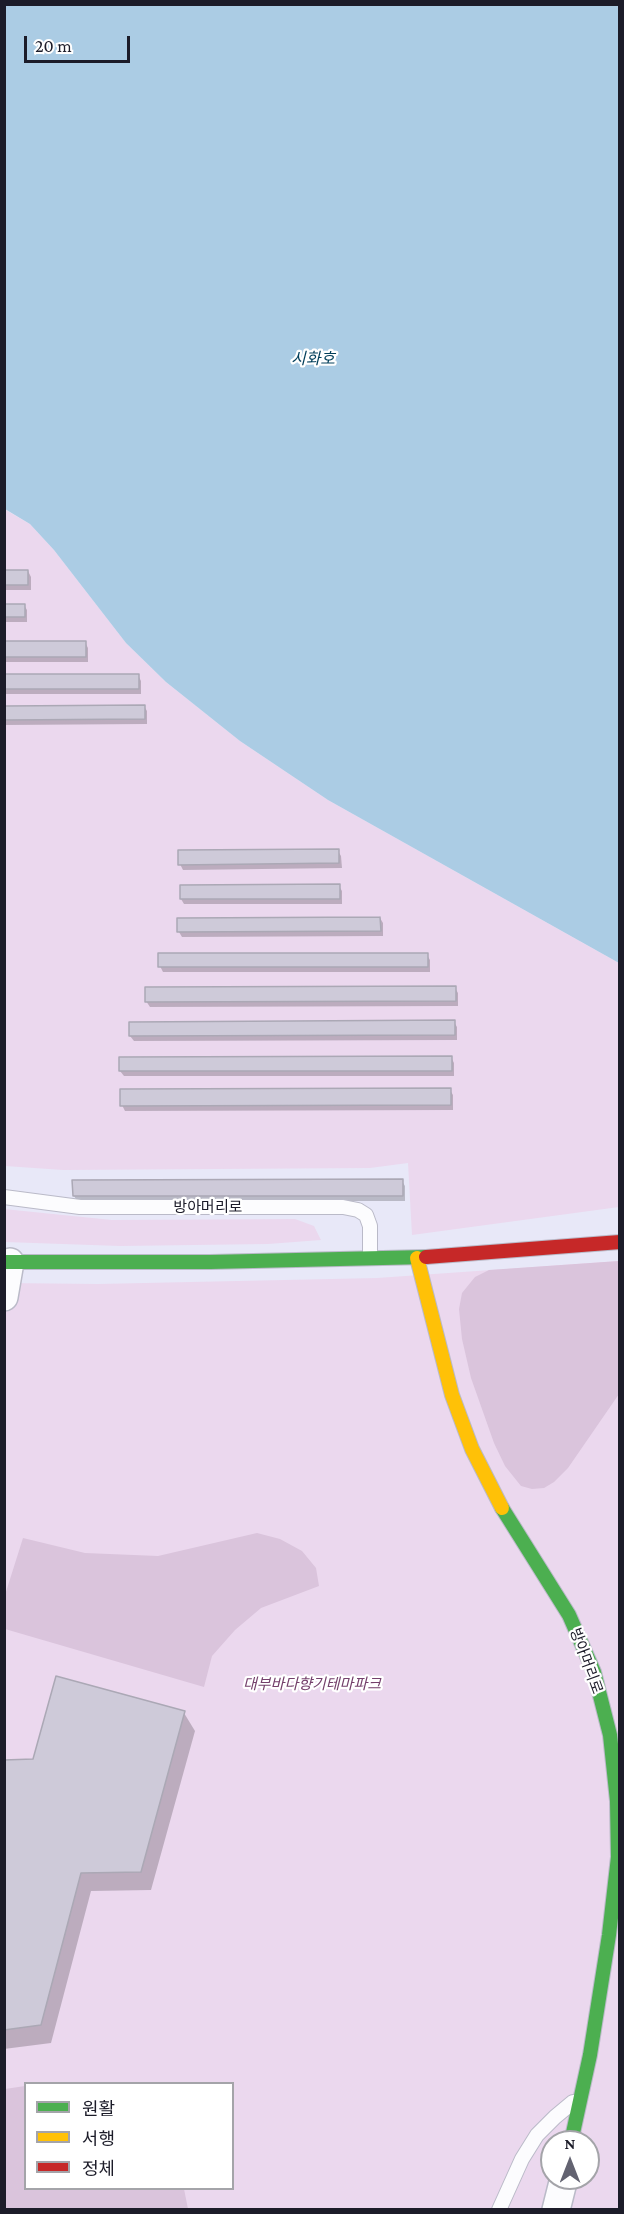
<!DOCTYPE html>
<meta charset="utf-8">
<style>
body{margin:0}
#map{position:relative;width:624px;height:2214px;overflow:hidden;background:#e8e8f8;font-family:"Crimson Pro","Noto Sans KR",serif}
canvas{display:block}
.frame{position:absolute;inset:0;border:6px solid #1c1c29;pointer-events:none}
.legend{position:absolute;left:24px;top:2082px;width:210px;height:108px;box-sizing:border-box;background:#fff;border:2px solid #a4a4a9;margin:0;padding:8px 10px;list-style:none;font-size:18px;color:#1c1c29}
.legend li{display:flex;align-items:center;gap:12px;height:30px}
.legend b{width:30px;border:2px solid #a4a4a9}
.north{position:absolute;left:540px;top:2130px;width:60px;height:60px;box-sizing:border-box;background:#fff;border:2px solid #a4a4a9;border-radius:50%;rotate:0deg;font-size:16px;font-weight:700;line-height:24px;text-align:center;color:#1c1c29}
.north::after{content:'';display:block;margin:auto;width:21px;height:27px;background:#636371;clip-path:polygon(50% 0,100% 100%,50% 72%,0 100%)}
.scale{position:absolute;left:24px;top:36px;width:106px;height:27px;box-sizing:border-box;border:3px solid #1c1c29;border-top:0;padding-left:8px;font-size:18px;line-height:21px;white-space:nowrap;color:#1c1c29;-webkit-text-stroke:4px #fff;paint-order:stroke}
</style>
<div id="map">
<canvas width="624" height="2214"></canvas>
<div class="frame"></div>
<ul class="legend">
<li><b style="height:8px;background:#4caf50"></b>원활</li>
<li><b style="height:8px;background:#ffc107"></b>서행</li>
<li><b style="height:8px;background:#c62828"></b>정체</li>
</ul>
<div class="north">N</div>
<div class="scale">20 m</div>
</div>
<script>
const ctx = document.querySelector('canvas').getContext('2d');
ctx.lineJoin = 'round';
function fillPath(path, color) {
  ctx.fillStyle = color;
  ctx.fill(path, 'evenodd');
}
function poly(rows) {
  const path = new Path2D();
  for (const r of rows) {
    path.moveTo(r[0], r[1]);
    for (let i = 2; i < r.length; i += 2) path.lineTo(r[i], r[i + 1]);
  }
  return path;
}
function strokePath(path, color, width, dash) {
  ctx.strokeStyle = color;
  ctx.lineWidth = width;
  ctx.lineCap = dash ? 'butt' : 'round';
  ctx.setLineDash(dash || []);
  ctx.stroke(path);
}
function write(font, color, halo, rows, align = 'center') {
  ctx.font = font + ' "Crimson Pro","Noto Sans KR",serif';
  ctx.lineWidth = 4.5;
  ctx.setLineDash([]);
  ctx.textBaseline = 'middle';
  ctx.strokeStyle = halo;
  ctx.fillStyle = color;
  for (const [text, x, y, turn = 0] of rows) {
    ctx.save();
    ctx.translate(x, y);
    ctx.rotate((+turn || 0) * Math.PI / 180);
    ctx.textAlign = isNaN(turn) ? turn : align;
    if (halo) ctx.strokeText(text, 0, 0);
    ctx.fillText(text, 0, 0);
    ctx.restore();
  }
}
const green = poly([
 [4,509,30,524,54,550,126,643,166,682,240,741,328,800,619,963,619,1207,412,1235,408,1163,370,1168,63,1170,5,1166],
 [4,1209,112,1220,295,1219,314,1226,321,1240,268,1244,120,1246,5,1242],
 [619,1261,619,2209,5,2209,4,1283,98,1284,377,1278],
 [26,2084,232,2084,232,2188,26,2188],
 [552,2142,588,2142,588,2178,552,2178]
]);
const forest = poly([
 [619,1261,619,1394,568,1468,554,1482,544,1488,532,1489,521,1486,505,1466,494,1443,471,1378,462,1339,459,1309,462,1293,475,1277,489,1270],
 [257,1533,280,1539,302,1551,316,1568,319,1586,261,1608,235,1630,212,1656,204,1687,5,1629,5,1595,23,1538,85,1553,158,1556],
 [25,2086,26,2188,184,2189,188,2209,5,2209,5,2089]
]);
const water = poly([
 [5,4,619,5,619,963,328,800,240,741,166,682,126,643,54,550,30,524,5,509]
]);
const shadow = poly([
 [28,571,31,577,31,590,4,590,4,572],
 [4,605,24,605,27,610,27,622,4,622],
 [4,642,85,642,88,648,88,662,4,662],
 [4,675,138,675,141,681,141,694,4,694],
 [144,706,147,711,147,724,4,725,4,707],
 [338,851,341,856,342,868,183,870,180,864],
 [181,886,339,886,342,891,342,904,184,904,181,899],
 [380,918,383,923,383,936,182,937,179,932],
 [427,955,430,960,430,972,163,972,160,966],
 [455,988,458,993,458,1006,150,1007,146,1001],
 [454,1022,457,1027,457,1040,134,1041,130,1036,130,1023],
 [451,1057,454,1063,454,1076,124,1076,120,1071],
 [450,1090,453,1095,453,1110,125,1111,122,1105],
 [74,1181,402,1181,405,1186,405,1201,77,1201,74,1196],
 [184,1713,195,1731,151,1890,91,1891,51,2043,4,2049,4,1761,34,1760]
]);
const building = poly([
 [4,570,28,570,28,585,4,585,4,570],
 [4,604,25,604,25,617,4,617,4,604],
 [4,641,86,641,86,657,4,657,4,641],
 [4,674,139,674,139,689,4,689,4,674],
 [145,705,145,719,4,720,4,706,145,705],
 [339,849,339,863,178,865,178,850,339,849],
 [340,884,340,899,180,899,180,885,340,884],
 [380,917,381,931,177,932,177,918,380,917],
 [158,953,428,953,428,967,158,967,158,953],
 [456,986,456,1001,145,1002,145,987,456,986],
 [455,1020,455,1035,129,1036,129,1022,455,1020],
 [452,1056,452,1071,119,1071,119,1057,452,1056],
 [451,1088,451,1105,120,1106,120,1089,451,1088],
 [403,1179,403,1196,73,1196,72,1180,403,1179],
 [56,1676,185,1711,141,1872,81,1873,41,2025,4,2030,4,1760,33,1759,56,1676]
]);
const lane = poly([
 [4,1197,80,1207,343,1207,358,1210,366,1215,370,1226,370,1258],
 [499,2210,522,2159,537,2135,555,2117,573,2102]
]);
const street = poly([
 [4,1297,10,1262],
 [556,2210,564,2178]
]);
const fast = poly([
 [4,1262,210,1262,426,1257],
 [502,1508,569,1615,594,1672,610,1735,617,1801,618,1857,609,1935,590,2055,571,2142]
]);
const slow = poly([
 [417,1258,452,1395,472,1449,502,1508]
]);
const jam = poly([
 [426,1257,620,1242]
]);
const streetNames = [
 ["방아머리로",208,1207],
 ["방아머리로",586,1661,70]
];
const parkNames = [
 ["대부바다향기테마파크",312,1684]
];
const waterNames = [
 ["시화호",313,359]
];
fillPath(green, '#ebd8ee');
fillPath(forest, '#dac4dc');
fillPath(water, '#abcce4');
fillPath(shadow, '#0003');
fillPath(building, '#cecad9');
strokePath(building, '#aba8b5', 1.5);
strokePath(lane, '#babac8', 16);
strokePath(street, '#babac8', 30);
strokePath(fast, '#babac8', 16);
strokePath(slow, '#babac8', 16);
strokePath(jam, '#babac8', 16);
strokePath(lane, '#fcfcfe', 14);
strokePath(street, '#fcfcfe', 27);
strokePath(fast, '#4caf50', 14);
strokePath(slow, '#ffc107', 14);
strokePath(jam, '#c62828', 14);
write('15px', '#1c1c29', '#fff', streetNames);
write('italic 15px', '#74406b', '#fff', parkNames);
write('italic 16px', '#003e5a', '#fff', waterNames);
</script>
